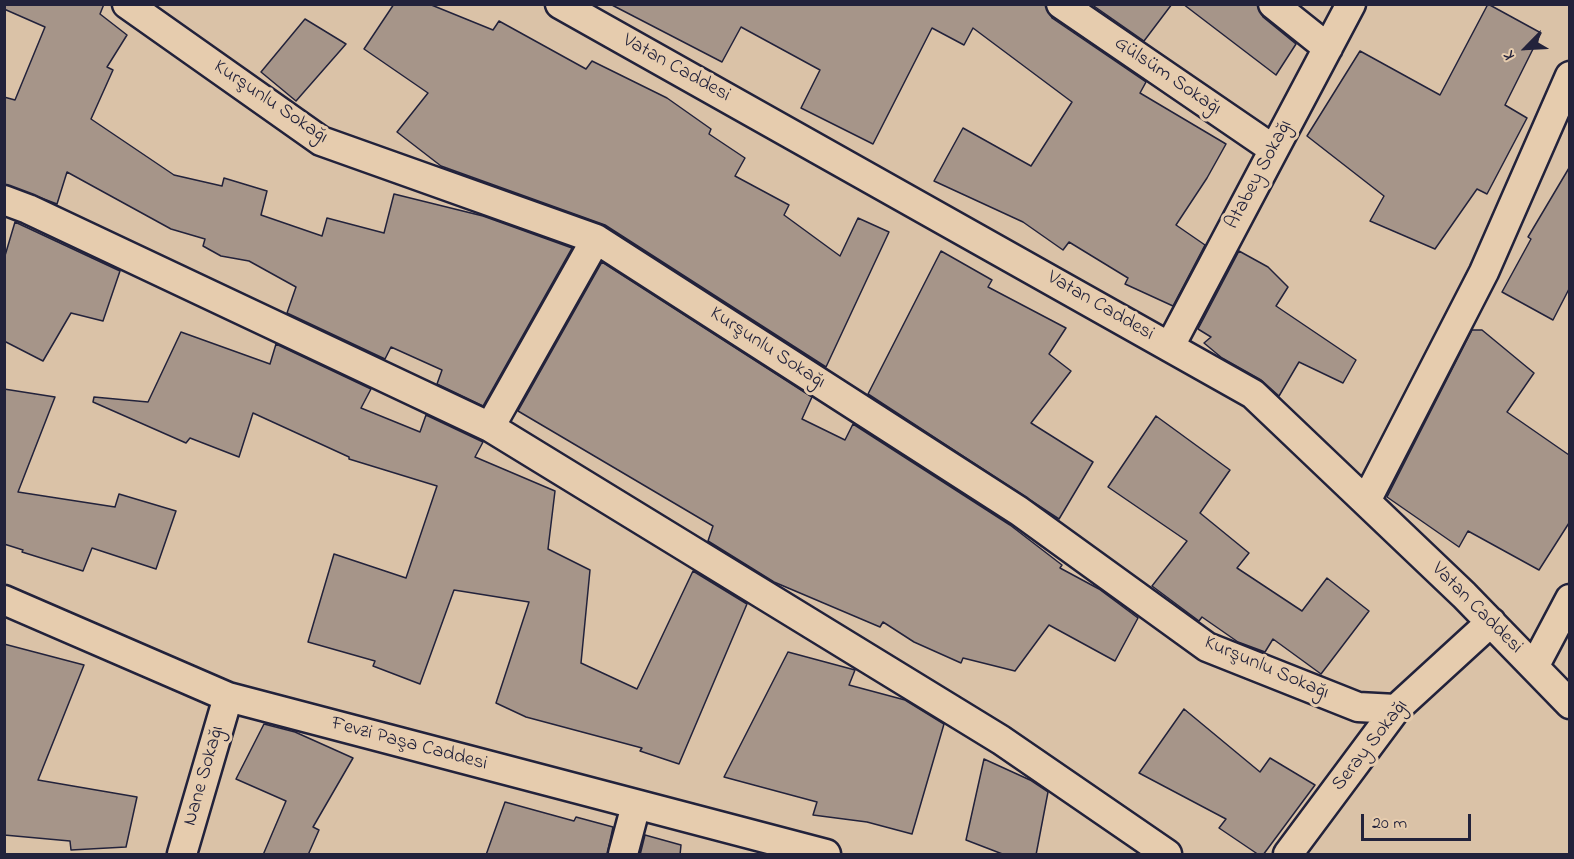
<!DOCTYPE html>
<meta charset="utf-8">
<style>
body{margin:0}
#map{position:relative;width:1574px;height:859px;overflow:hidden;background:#dac2a7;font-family:"Indie Flower",sans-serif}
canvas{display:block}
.frame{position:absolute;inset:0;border:6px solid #22223b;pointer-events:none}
.north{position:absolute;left:1496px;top:18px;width:60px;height:60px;-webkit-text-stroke:4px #e6ccae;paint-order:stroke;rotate:246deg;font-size:16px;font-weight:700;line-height:24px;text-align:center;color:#22223b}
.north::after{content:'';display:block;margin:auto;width:21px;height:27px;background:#22223b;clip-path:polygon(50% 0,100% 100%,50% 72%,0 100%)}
.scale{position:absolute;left:1361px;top:814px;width:110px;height:27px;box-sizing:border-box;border:3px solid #22223b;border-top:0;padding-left:8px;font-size:18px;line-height:21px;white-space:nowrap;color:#22223b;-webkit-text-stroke:4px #e6ccae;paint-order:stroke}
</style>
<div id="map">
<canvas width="1574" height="859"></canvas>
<div class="frame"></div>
<div class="north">K</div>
<div class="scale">20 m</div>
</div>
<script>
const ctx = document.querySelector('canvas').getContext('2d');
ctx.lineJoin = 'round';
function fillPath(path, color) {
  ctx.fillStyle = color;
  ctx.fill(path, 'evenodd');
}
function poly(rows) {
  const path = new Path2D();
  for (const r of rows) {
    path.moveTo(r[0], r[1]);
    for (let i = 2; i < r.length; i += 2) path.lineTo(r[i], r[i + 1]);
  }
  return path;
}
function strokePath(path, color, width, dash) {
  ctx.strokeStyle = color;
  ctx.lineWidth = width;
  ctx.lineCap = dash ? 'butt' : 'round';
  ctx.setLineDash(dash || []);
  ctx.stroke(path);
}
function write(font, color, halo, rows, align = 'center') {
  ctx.font = font + ' "Indie Flower",sans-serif';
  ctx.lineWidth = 6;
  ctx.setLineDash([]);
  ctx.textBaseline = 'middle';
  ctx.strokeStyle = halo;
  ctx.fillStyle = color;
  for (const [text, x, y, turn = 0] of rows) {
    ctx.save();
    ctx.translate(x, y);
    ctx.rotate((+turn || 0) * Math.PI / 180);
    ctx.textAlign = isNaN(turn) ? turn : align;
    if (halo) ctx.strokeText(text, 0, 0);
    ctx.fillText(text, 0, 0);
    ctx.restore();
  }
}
const building = poly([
 [4,4,104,4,100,14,127,35,107,67,113,70,91,119,174,175,222,186,224,178,267,191,261,215,322,236,327,218,384,233,394,194,483,216,572,248,483,406,437,384,442,370,391,347,385,359,287,313,296,287,249,261,221,256,203,246,205,239,171,229,67,172,57,204,4,184,4,97,15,100,45,27,4,9,4,4],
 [394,4,429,4,493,30,499,21,586,69,592,61,667,98,711,129,709,134,745,158,735,176,789,205,784,215,840,256,858,218,889,232,826,367,605,225,441,166,397,132,428,93,364,49,394,4],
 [610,4,1045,4,1052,18,1146,82,1140,93,1226,144,1207,178,1176,225,1205,245,1173,306,1125,284,1128,278,1069,242,1063,250,1023,222,934,181,963,128,1031,166,1072,102,973,28,964,45,932,28,873,144,801,108,820,70,741,27,722,62,610,4],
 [1091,4,1172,4,1144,41,1091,4],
 [1183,4,1257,4,1263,17,1296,44,1276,75,1183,4],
 [1488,4,1541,33,1505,105,1527,118,1487,194,1477,189,1435,249,1370,221,1384,196,1307,136,1360,51,1440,95,1488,4],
 [305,19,346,44,296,101,261,72,305,19],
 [1569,168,1569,289,1553,320,1502,292,1531,239,1528,237,1569,168],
 [15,222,120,271,103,321,71,313,43,361,4,341,4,259,15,222],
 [941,251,992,280,988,287,1066,328,1049,354,1071,371,1031,423,1093,462,1059,519,868,394,941,251],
 [1239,251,1268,267,1288,287,1276,306,1356,360,1343,383,1299,362,1279,396,1261,380,1222,358,1204,343,1211,337,1198,329,1239,251],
 [602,262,812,397,802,419,845,440,853,424,1010,525,1062,565,1060,568,1099,589,1138,618,1115,661,1049,625,1015,671,963,658,961,663,914,642,883,622,880,627,774,582,708,541,713,526,518,411,602,262],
 [1472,330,1482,330,1534,373,1507,412,1569,455,1569,523,1539,570,1468,531,1459,547,1387,497,1472,330],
 [181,332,270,364,276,344,371,389,361,408,420,432,426,415,483,442,475,457,555,491,548,549,590,570,581,663,637,689,693,571,747,604,679,764,640,751,642,748,526,717,496,703,529,602,454,590,420,684,373,666,375,661,308,642,334,554,406,578,437,486,349,459,349,457,253,413,239,457,190,438,186,443,93,402,94,397,148,402,181,332],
 [4,389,55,397,18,492,115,507,119,494,176,511,156,569,92,548,83,571,22,552,23,550,4,544,4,389],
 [1156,416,1230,470,1200,513,1249,553,1237,568,1302,611,1327,578,1369,611,1321,674,1273,639,1265,652,1238,642,1202,617,1199,621,1152,586,1187,541,1108,487,1156,416],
 [4,644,84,665,38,780,137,797,126,847,71,850,70,841,4,835,4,644],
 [788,652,855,670,849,685,905,700,944,724,912,834,867,822,813,815,817,802,724,777,788,652],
 [1184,709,1260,772,1270,758,1315,785,1263,855,1259,855,1219,828,1226,819,1139,773,1184,709],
 [264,724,295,732,353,758,313,827,319,830,308,855,263,855,286,801,236,779,264,724],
 [984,759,1030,780,1048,792,1036,855,1005,855,966,840,984,759],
 [505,802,574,821,576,817,613,827,607,855,486,855,505,802],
 [645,835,681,845,680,855,640,855,645,835]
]);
const street = poly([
 [127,4,321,141,596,239,1019,511,1207,647,1358,707,1396,709],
 [560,4,1253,394,1464,595,1570,704],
 [1061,4,1273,149],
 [1273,4,1328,48],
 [4,200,28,209,490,427,1001,740,1167,854],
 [1170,346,1351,4],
 [490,427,596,239],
 [1366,501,1484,272,1570,76],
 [4,600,228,697,826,854],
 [1534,667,1570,599],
 [182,854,228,697],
 [623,854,636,805],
 [1288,854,1396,709,1491,622]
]);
const streetNames = [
 ["Vatan Caddesi",676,69,29],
 ["Gülsüm Sokağı",1167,77,34],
 ["Kurşunlu Sokağı",270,103,34],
 ["Atabey Sokağı",1260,175,-62],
 ["Vatan Caddesi",1100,307,30],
 ["Kurşunlu Sokağı",767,349,33],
 ["Vatan Caddesi",1476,609,45],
 ["Kurşunlu Sokağı",1266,669,23],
 ["Fevzi Paşa Caddesi",409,745,15],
 ["Seray Sokağı",1371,746,-52],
 ["Nane Sokağı",205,776,-74]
];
fillPath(building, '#a69589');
strokePath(building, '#22223b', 1.5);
strokePath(street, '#22223b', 33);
strokePath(street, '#e6ccae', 28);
write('20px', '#22223b', '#e6ccae', streetNames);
</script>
